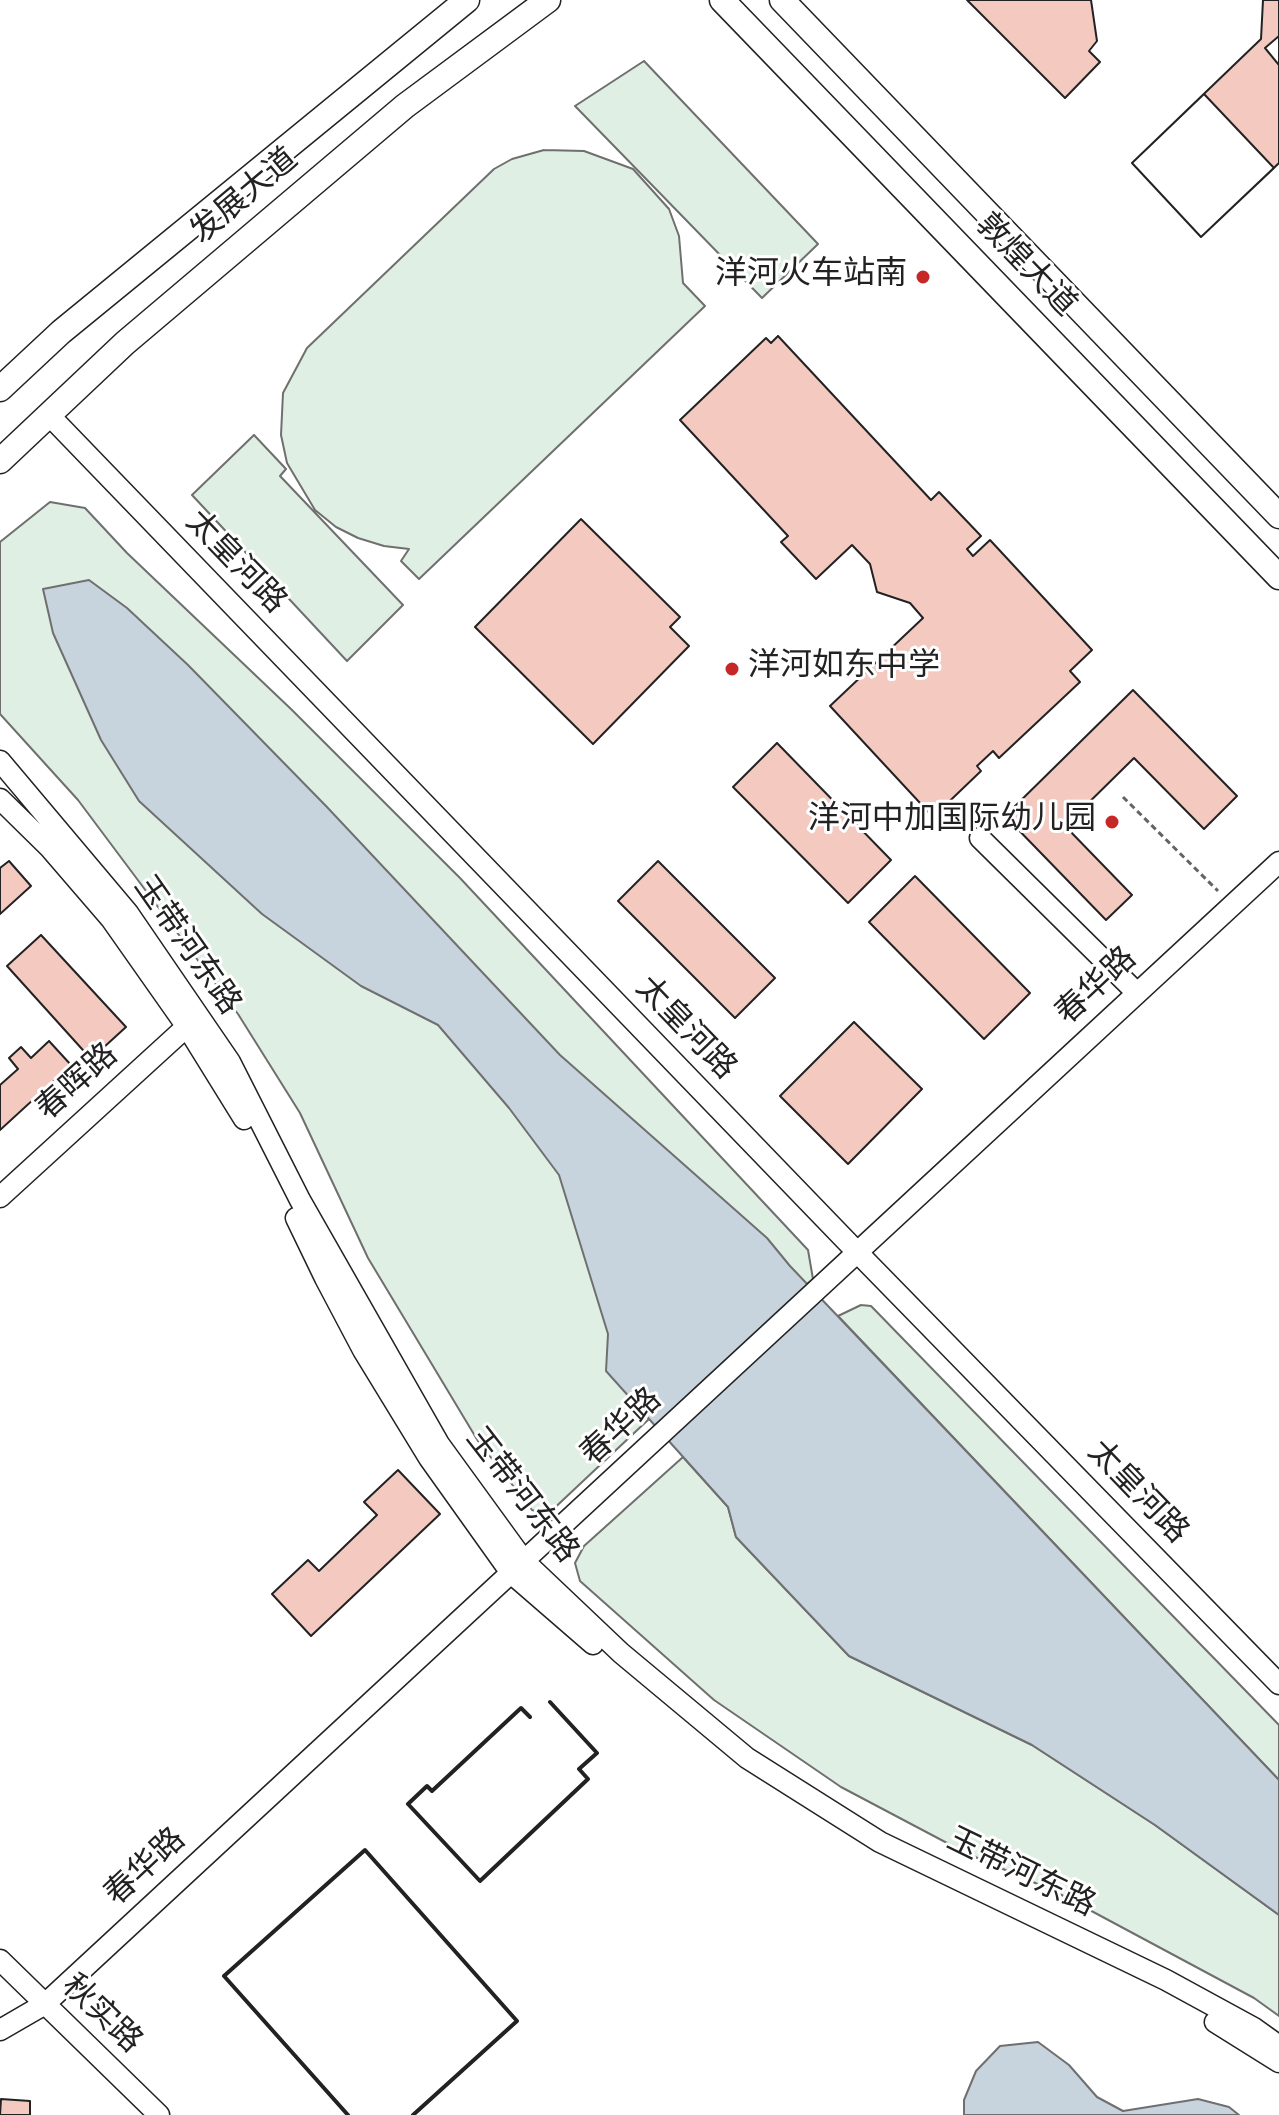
<!DOCTYPE html>
<meta charset="utf-8">
<style>
body{margin:0}
canvas{display:block;background:#fff}
</style>
<canvas width="1279" height="2115"></canvas>
<script>
const ctx = document.querySelector('canvas').getContext('2d');
ctx.lineJoin = 'round';
function fillPath(path, color) {
  ctx.fillStyle = color;
  ctx.fill(path, 'evenodd');
}
function poly(rows) {
  const path = new Path2D();
  for (const r of rows) {
    path.moveTo(r[0], r[1]);
    for (let i = 2; i < r.length; i += 2) path.lineTo(r[i], r[i + 1]);
  }
  return path;
}
function strokePath(path, color, width, dash) {
  ctx.strokeStyle = color;
  ctx.lineWidth = width;
  ctx.lineCap = dash ? 'butt' : 'round';
  ctx.setLineDash(dash || []);
  ctx.stroke(path);
}
function write(font, color, halo, rows, align = 'center') {
  ctx.font = font + ' Spectral,"Noto Sans SC",serif';
  ctx.lineWidth = 6;
  ctx.setLineDash([]);
  ctx.textBaseline = 'middle';
  ctx.strokeStyle = halo;
  ctx.fillStyle = color;
  for (const [text, x, y, turn = 0] of rows) {
    ctx.save();
    ctx.translate(x, y);
    ctx.rotate((+turn || 0) * Math.PI / 180);
    ctx.textAlign = isNaN(turn) ? turn : align;
    if (halo) ctx.strokeText(text, 0, 0);
    ctx.fillText(text, 0, 0);
    ctx.restore();
  }
}
const green = poly([
 [644,61,818,244,762,298,575,106,644,61],
 [544,150,584,151,633,169,669,209,679,236,683,283,705,306,419,579,401,561,409,549,384,546,358,538,336,527,315,510,287,463,281,435,283,393,307,348,494,169,512,159,544,150],
 [254,435,286,469,280,476,403,605,347,661,192,495,254,435],
 [50,502,85,508,127,553,292,710,460,878,808,1250,813,1279,649,1419,547,1515,532,1510,478,1441,368,1258,300,1113,238,1014,78,800,0,714,0,542,50,502],
 [861,1305,871,1306,1279,1725,1279,1780,838,1316,861,1305],
 [683,1457,728,1507,736,1537,849,1656,1032,1745,1155,1825,1279,1915,1279,2016,1254,1998,1056,1892,966,1853,841,1787,714,1700,580,1581,575,1563,584,1546,683,1457]
]);
const water = poly([
 [89,580,127,608,188,665,326,806,560,1055,767,1238,790,1266,1279,1780,1279,1915,1155,1825,1032,1745,849,1656,736,1537,728,1507,606,1371,608,1334,559,1175,509,1108,438,1025,361,986,262,914,139,801,101,740,53,633,43,589,89,580],
 [1038,2042,1069,2065,1097,2097,1123,2111,1198,2099,1229,2107,1239,2115,964,2115,964,2100,976,2071,1000,2046,1038,2042]
]);
const building = poly([
 [967,0,1091,0,1097,41,1089,51,1100,62,1065,98,967,0],
 [1263,0,1279,0,1279,163,1201,237,1132,163,1261,39,1263,0],
 [1279,36,1279,65,1265,48,1279,36],
 [1204,94,1274,168,1201,237,1132,163,1204,94],
 [778,336,931,500,939,492,981,536,967,549,973,556,990,540,1092,650,1070,671,1080,682,999,758,993,751,977,766,981,771,933,817,830,706,923,618,910,603,877,592,870,564,852,545,816,579,781,542,788,536,680,420,766,338,771,343,778,336],
 [581,519,680,617,670,627,689,646,593,744,475,627,581,519],
 [1133,690,1237,796,1204,829,1134,758,1065,826,1132,895,1106,920,1005,816,1133,690],
 [777,743,891,860,848,903,733,787,777,743],
 [9,861,31,886,0,914,0,868,9,861],
 [658,861,775,978,735,1018,618,901,658,861],
 [915,876,1030,993,984,1039,869,922,915,876],
 [41,935,126,1027,91,1059,7,966,41,935],
 [854,1022,922,1089,848,1164,780,1096,854,1022],
 [49,1041,71,1065,0,1130,0,1085,18,1069,9,1058,21,1047,31,1058,49,1041],
 [398,1470,440,1514,311,1636,272,1594,308,1560,319,1571,377,1515,364,1502,398,1470],
 [1,2099,30,2101,30,2115,0,2115,1,2099]
]);
const path = poly([
 [1123,797,1218,891]
]);
const minor = poly([
 [49,415,857,1252,1279,1684],
 [0,761,128,913,230,1062,300,1200,439,1444,524,1561,621,1653,747,1758,880,1842,1166,1980,1254,2028,1279,2046],
 [0,799,49,847,111,919,187,1027,244,1119],
 [980,838,1137,993],
 [0,1197,195,1019],
 [296,1218,325,1278,363,1350,429,1458,511,1573,593,1644],
 [0,1960,159,2115],
 [1215,2022,1279,2062],
 [0,2030,45,2004,1279,862]
]);
const major = poly([
 [722,0,1279,577],
 [782,0,1279,516],
 [0,389,61,332,467,0],
 [0,461,125,343,405,106,548,0]
]);
const wall = poly([
 [530,1717,521,1708,432,1791,427,1786,408,1804,480,1881,588,1779,579,1769,597,1753,550,1702],
 [348,2115,224,1976,365,1850,517,2021,413,2115]
]);
const markers = [
 [923,277,8,"#c62828"],
 [732,669,8,"#c62828"],
 [1112,822,8,"#c62828"]
];
const streetNames = [
 ["发展大道",246,198,-40],
 ["敦煌大道",1024,267,46],
 ["太皇河路",234,564,46],
 ["玉带河东路",185,947,55],
 ["春华路",1098,988,-43],
 ["太皇河路",684,1030,46],
 ["春晖路",79,1084,-42],
 ["春华路",623,1429,-43],
 ["太皇河路",1136,1494,46],
 ["玉带河东路",520,1497,52],
 ["春华路",147,1869,-43],
 ["玉带河东路",1020,1875,26],
 ["秋实路",100,2016,44]
];
const poiNames = [
 ["洋河火车站南",907,277],
 ["洋河如东中学",748,669,"left"],
 ["洋河中加国际幼儿园",1096,822]
];
fillPath(green, '#e0efe3');
strokePath(green, '#6f6f6f', 2);
fillPath(water, '#c7d3dd');
strokePath(water, '#6f6f6f', 2);
fillPath(building, '#f3c9c0');
strokePath(building, '#222', 2);
strokePath(minor, '#222', 23);
strokePath(major, '#222', 27);
strokePath(path, '#646464', 3, [6, 4]);
strokePath(minor, '#fff', 20);
strokePath(major, '#fff', 24);
strokePath(wall, '#222', 4);
for (const [x, y, r, color] of markers) {
  const dot = new Path2D();
  dot.arc(x, y, r, 0, 2 * Math.PI);
  ctx.fillStyle = color;
  ctx.fill(dot);
  strokePath(dot, '#fff', 3);
}
write('32px', '#222', '#fff', streetNames);
write('32px', '#222', '#fff', poiNames, 'right');
</script>
